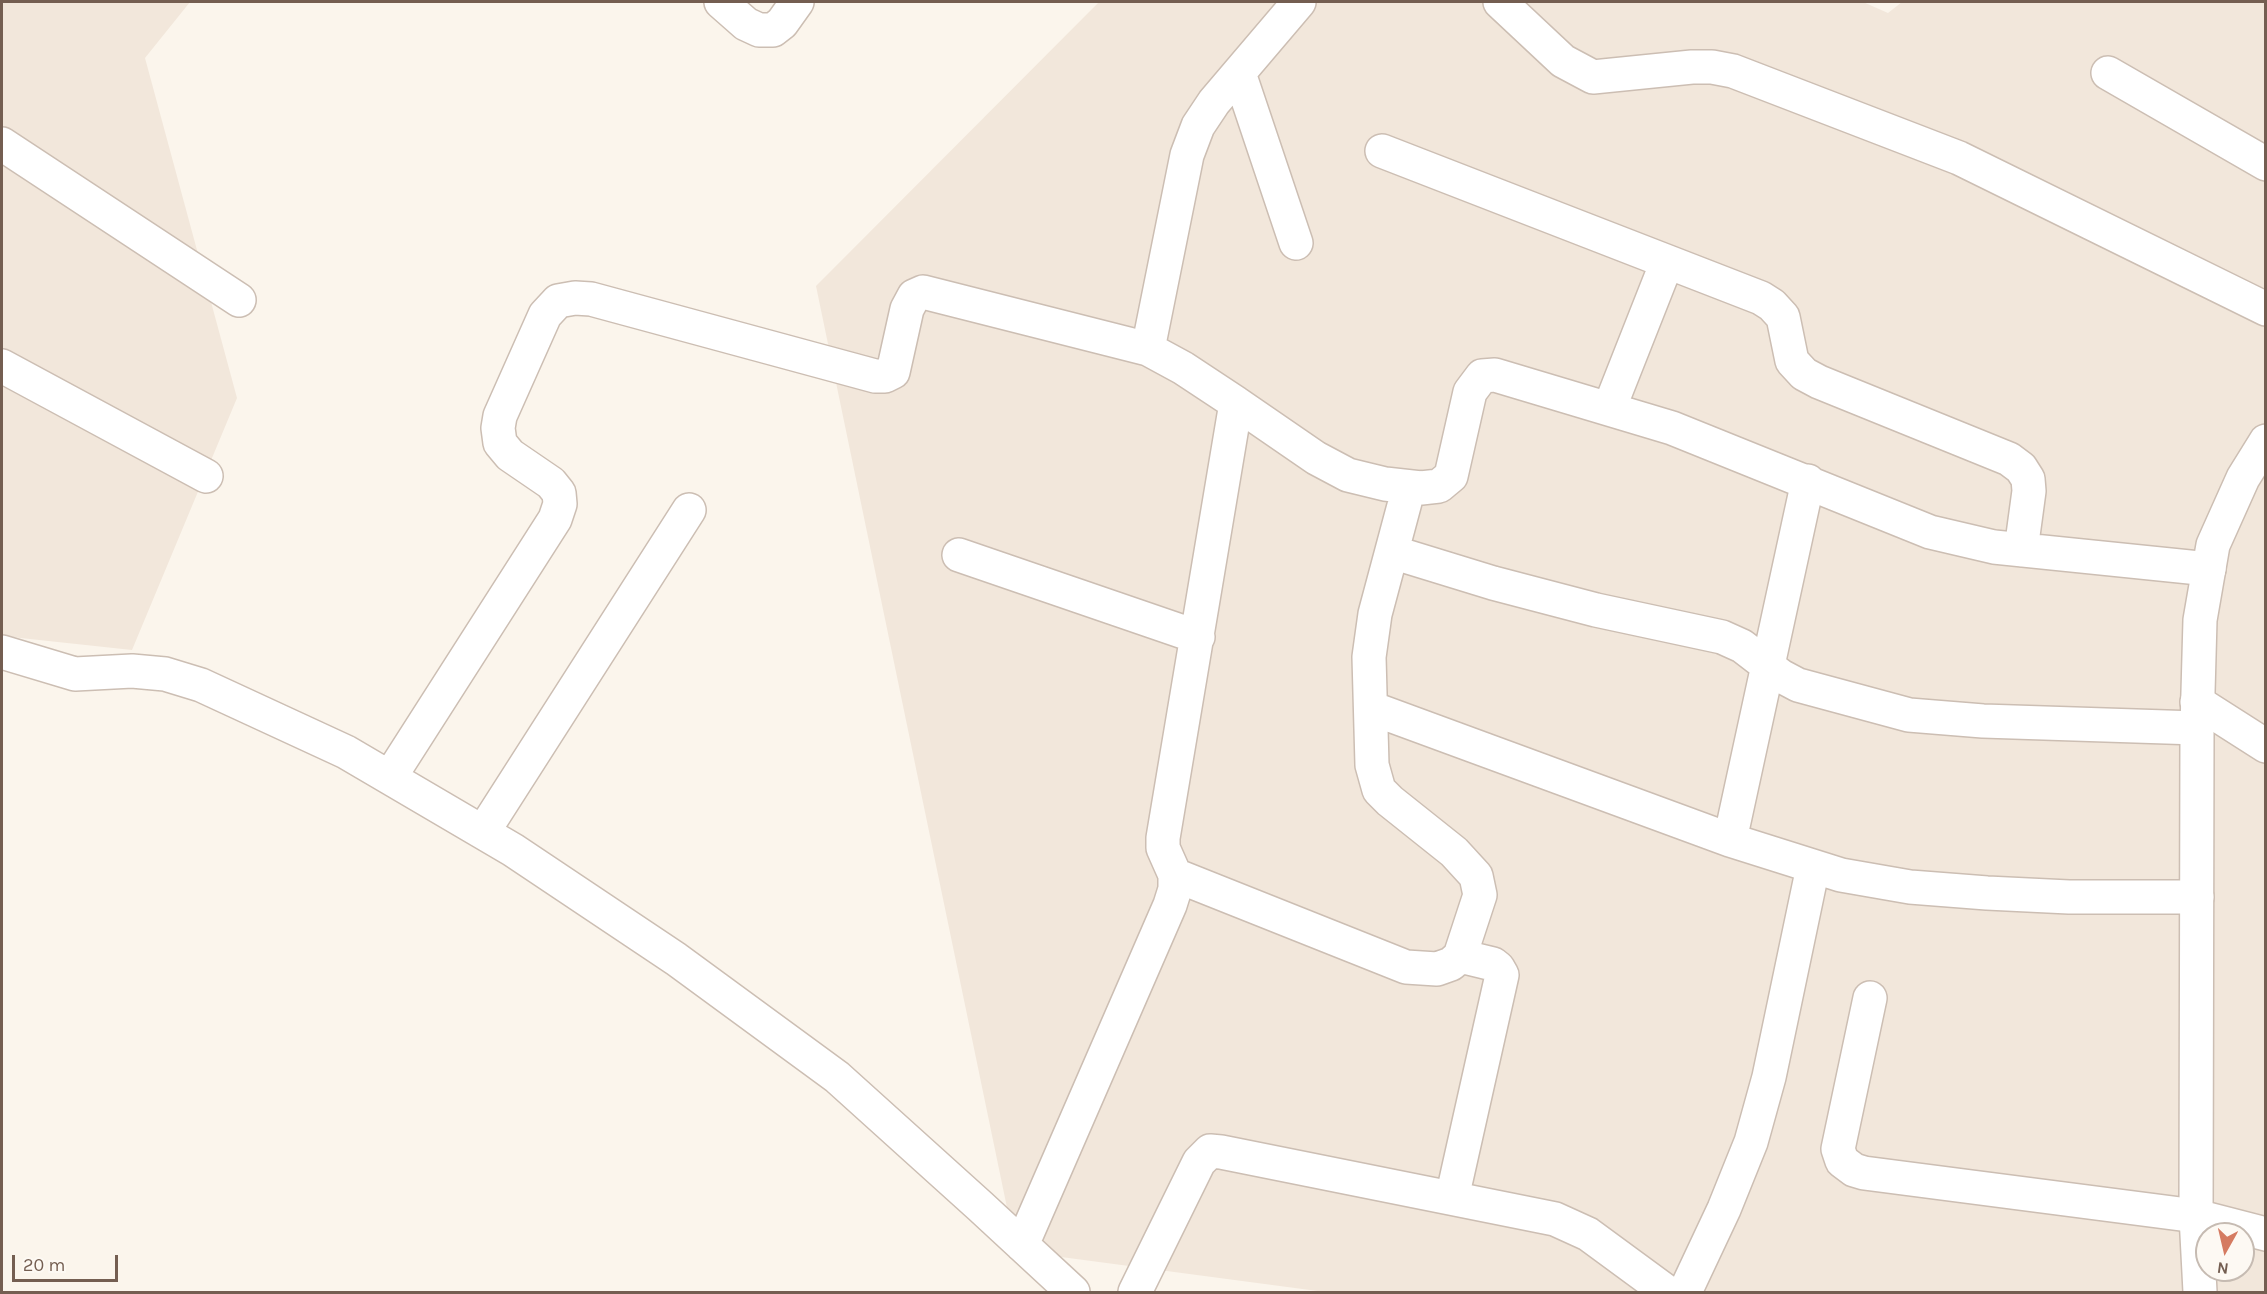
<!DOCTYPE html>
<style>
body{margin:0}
#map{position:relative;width:2267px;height:1294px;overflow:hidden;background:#fbf5ec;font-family:Karla,sans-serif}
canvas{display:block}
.frame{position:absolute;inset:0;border:3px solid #745e51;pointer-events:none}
.north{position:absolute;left:2195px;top:1222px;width:60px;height:60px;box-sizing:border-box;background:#fdf9f3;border:2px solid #c6bbb2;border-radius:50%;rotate:188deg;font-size:16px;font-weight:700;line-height:24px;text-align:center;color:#745e51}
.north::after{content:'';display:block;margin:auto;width:21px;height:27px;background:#d57b61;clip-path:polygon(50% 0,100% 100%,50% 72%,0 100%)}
.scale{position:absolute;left:12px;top:1255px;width:106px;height:27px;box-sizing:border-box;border:3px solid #745e51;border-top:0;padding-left:8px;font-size:18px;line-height:21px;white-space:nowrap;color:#745e51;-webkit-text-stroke:4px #fdf9f3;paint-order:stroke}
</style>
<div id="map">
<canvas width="2267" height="1294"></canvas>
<div class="frame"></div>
<div class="north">N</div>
<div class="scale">20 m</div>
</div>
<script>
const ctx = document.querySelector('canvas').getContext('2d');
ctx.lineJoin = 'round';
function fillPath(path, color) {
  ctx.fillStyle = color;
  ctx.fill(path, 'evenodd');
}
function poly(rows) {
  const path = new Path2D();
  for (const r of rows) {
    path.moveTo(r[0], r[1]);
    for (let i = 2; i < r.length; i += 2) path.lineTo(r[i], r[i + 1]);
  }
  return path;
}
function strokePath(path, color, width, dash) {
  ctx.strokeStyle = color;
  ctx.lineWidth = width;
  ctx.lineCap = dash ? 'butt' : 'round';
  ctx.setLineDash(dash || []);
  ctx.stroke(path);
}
const residential = poly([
 [2,2,190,2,145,58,237,398,132,650,2,636],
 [1099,2,1863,2,1888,13,1902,2,2265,2,2265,1292,1325,1292,1016,1251,816,286],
 [2207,1234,2243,1234,2243,1270,2207,1270]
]);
const minor = poly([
 [721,2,746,24,759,30,773,30,782,23,797,2],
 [1500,2,1563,61,1593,77,1692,67,1712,67,1733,71,1959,158,2266,309],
 [1239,73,1296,243],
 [2108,73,2266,164],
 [2,144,239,300],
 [1382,151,1761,298,1772,305,1783,317,1792,361,1804,374,1819,382,2009,459,2021,468,2028,479,2029,491,2021,550],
 [2,366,206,476],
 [1236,403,1316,458,1348,475,1385,484,1421,488,1439,486,1451,476,1470,392,1482,376,1495,375,1672,428,1930,532,1994,547,2209,569],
 [1609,409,1667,262],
 [1409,487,1375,614,1369,657,1372,765,1379,790,1390,801,1454,852,1476,876,1480,895,1460,956,1493,964,1498,968,1502,975,1452,1198],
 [1392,552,1493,583,1596,610,1722,637,1742,646,1781,676,1798,685,1909,715,1983,721,2197,728],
 [959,555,1198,637],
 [2,652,75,674,132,671,165,674,201,685,346,752,513,850,676,959,837,1077,980,1206,1073,1292],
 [2197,702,2266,746],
 [1371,708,1730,840,1841,875,1910,887,1987,893,2069,897,2197,897],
 [390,777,555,519,560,504,559,493,551,483,510,455,500,443,498,428,500,416,545,315,558,301,575,298,591,299,875,376,885,376,893,372,907,309,914,296,923,292,1148,349],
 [483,832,689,510],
 [1730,840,1808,481],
 [1175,875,1406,967,1437,969,1451,964,1460,956],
 [1870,998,1838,1149,1842,1161,1854,1170,1864,1173,2196,1216,2266,1234],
 [1022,1245,1170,905,1175,889,1175,875,1163,848,1163,838,1236,403,1183,368,1148,349,1187,155,1198,126,1214,102,1299,2],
 [1135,1292,1199,1162,1210,1151,1221,1152,1555,1219,1588,1234,1667,1292],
 [1685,1292,1724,1209,1751,1142,1769,1077,1813,867]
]);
const tertiary = poly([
 [2200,1292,2196,1216,2197,728,2200,620,2213,545,2243,478,2266,441]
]);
fillPath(residential, '#f2e7db');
strokePath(minor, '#ccbeb3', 36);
strokePath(tertiary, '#ccbeb3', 36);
strokePath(minor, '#fff', 33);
strokePath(tertiary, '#fff', 33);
</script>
